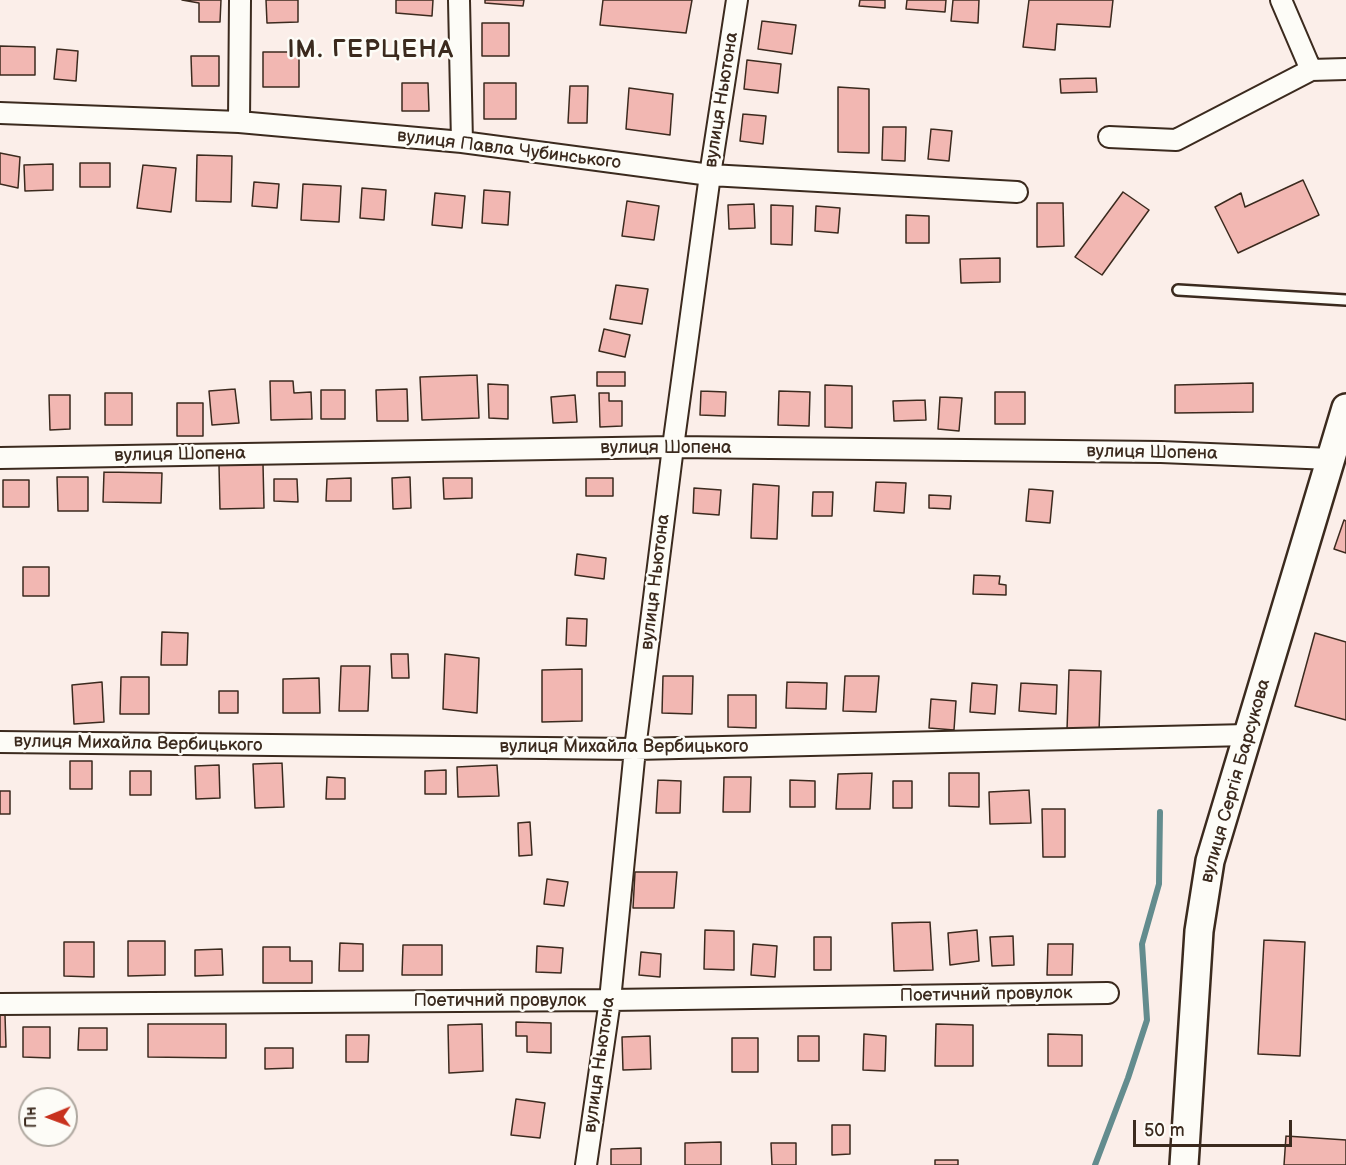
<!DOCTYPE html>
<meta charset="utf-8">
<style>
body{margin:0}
#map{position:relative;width:1346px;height:1165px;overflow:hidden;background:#fbeee9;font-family:"Balsamiq Sans",sans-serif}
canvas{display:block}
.north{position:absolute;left:18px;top:1087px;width:60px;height:60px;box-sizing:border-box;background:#fdfcf7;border:2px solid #afa8a0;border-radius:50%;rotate:269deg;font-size:16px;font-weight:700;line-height:24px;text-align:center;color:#3b2a1e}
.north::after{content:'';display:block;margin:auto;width:21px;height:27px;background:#c8321e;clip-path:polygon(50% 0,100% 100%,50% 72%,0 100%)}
.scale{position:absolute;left:1133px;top:1120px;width:159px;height:27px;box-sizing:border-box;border:3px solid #3b2a1e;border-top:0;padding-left:8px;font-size:18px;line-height:21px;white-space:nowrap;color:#3b2a1e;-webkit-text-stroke:4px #fdfcf7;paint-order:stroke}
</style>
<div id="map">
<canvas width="1346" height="1165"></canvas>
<div class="north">Пн</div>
<div class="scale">50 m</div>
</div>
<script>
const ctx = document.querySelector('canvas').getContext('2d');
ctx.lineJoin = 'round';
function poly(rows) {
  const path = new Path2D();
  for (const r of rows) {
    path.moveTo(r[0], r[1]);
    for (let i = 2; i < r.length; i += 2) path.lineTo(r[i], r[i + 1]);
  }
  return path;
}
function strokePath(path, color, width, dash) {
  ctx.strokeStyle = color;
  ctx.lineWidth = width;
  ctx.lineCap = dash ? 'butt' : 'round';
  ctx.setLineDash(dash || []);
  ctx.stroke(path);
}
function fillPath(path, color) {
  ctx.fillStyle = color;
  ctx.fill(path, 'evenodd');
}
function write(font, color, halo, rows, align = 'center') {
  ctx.font = font + ' "Balsamiq Sans",sans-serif';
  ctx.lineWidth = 5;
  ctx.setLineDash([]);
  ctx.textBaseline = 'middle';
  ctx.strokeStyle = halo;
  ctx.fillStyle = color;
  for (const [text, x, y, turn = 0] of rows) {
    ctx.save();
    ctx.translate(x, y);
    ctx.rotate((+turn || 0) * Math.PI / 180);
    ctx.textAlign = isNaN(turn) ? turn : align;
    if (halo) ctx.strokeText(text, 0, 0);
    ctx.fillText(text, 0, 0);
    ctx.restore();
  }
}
const stream = poly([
 [1095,1165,1128,1078,1147,1020,1142,944,1159,884,1160,812]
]);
const building = poly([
 [182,0,221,0,220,22,199,22,199,3,182,0],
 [266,0,298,0,298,22,267,23,266,0],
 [396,0,433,0,432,16,396,13,396,0],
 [485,0,524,0,523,6,485,3,485,0],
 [603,0,692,0,686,33,600,25,603,0],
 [860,0,885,0,885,8,859,6,860,0],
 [907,0,946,0,945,12,906,9,907,0],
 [953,0,979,0,978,23,951,21,953,0],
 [1029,0,1113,0,1110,27,1057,24,1055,50,1023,47,1029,0],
 [762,21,796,25,792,54,758,49,762,21],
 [482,23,509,23,509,56,482,56,482,23],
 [0,46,35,47,35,75,0,75,0,46],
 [57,49,78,51,76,81,54,79,57,49],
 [263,52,299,52,299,87,263,87,263,52],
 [191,56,219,56,219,86,192,86,191,56],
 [747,60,781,64,778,93,744,89,747,60],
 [1096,78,1097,92,1061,93,1060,79,1096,78],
 [402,83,428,83,429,111,402,111,402,83],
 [484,83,516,83,516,119,484,119,484,83],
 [570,86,588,86,587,123,568,123,570,86],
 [838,87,869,89,869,153,838,152,838,87],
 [629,88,673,94,670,135,626,129,629,88],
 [743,114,766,116,763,144,740,141,743,114],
 [883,127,906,127,905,161,882,160,883,127],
 [931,129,952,131,949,161,928,159,931,129],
 [0,153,20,157,18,188,0,184,0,153],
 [197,155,232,156,231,202,196,201,197,155],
 [80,163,110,163,110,187,80,187,80,163],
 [53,164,53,190,25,191,24,165,53,164],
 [143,165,176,168,171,212,137,208,143,165],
 [1303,180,1319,215,1238,253,1215,207,1241,193,1245,207,1303,180],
 [254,182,279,184,277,208,252,206,254,182],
 [303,184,341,186,339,222,301,220,303,184],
 [362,188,386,190,384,220,360,218,362,188],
 [484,190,510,192,508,225,482,223,484,190],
 [1123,192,1149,210,1102,275,1075,257,1123,192],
 [435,193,465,196,462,228,432,225,435,193],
 [627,201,659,206,654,240,622,236,627,201],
 [1037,203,1063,203,1064,246,1037,247,1037,203],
 [754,204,755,228,729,229,728,205,754,204],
 [771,205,793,206,792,245,771,244,771,205],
 [816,206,840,208,838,233,815,231,816,206],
 [906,215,929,216,929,243,906,243,906,215],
 [1000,258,1000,282,961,283,960,259,1000,258],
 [616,285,648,289,642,324,610,319,616,285],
 [604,329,630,335,625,357,599,351,604,329],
 [597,372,625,372,625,386,597,386,597,372],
 [477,375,479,418,422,420,420,377,477,375],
 [270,381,293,381,294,393,311,392,312,419,271,420,270,381],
 [1253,383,1253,412,1175,413,1175,385,1253,383],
 [488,384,508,385,508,419,489,418,488,384],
 [825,385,852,386,852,428,825,427,825,385],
 [235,389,239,423,212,425,209,391,235,389],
 [407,389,408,421,377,421,376,390,407,389],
 [321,390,345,390,345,419,321,419,321,390],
 [701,391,726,392,725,416,700,415,701,391],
 [779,391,810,392,809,426,778,425,779,391],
 [995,392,1025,392,1025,424,995,424,995,392],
 [105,393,132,393,132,425,105,425,105,393],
 [599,393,609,393,609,401,622,401,622,426,600,427,599,393],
 [49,395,70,395,70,429,50,430,49,395],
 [575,395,577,422,553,423,551,397,575,395],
 [940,397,962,398,959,431,938,429,940,397],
 [925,400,926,420,894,421,893,401,925,400],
 [177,403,203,403,203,436,177,436,177,403],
 [263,464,264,508,220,509,219,465,263,464],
 [104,472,162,473,161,503,103,502,104,472],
 [57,477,88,477,88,511,58,511,57,477],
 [410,477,411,508,393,509,392,478,410,477],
 [351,478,351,501,326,501,327,479,351,478],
 [443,478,472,478,472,498,444,499,443,478],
 [586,478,613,478,613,496,586,496,586,478],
 [274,479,297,479,298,502,274,501,274,479],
 [3,480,29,480,29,507,3,507,3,480],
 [876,482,906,483,904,513,874,511,876,482],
 [753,484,779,486,777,539,751,538,753,484],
 [694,488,721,490,719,515,693,513,694,488],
 [1029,489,1053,491,1050,523,1026,521,1029,489],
 [813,492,833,492,832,516,812,516,813,492],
 [929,495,951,496,950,509,929,508,929,495],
 [1344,520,1346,521,1346,553,1334,549,1344,520],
 [577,554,606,558,604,579,575,575,577,554],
 [23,567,49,567,49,596,23,596,23,567],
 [974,575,1000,576,999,584,1006,585,1006,595,973,594,974,575],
 [567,618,587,619,586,646,566,645,567,618],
 [162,632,188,633,187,665,161,665,162,632],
 [1315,633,1346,642,1346,720,1295,706,1315,633],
 [391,654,408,654,409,678,392,678,391,654],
 [445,654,479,658,477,713,443,709,445,654],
 [341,666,370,666,368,711,339,711,341,666],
 [582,669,582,721,542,722,542,670,582,669],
 [1069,670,1101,671,1099,732,1067,730,1069,670],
 [663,676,693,676,692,714,662,713,663,676],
 [845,676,879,676,876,712,843,711,845,676],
 [121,677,149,677,149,714,120,714,121,677],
 [319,678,320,713,283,713,283,679,319,678],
 [102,682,104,722,74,724,72,685,102,682],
 [787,682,827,683,826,709,786,708,787,682],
 [972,683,997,685,995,714,970,712,972,683],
 [1021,683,1057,685,1056,714,1019,711,1021,683],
 [219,691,238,691,238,713,219,713,219,691],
 [728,695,756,695,756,728,728,727,728,695],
 [931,699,956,701,954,730,929,728,931,699],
 [70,761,92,761,92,789,70,789,70,761],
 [282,763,284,807,255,808,253,764,282,763],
 [219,765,220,798,196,799,195,766,219,765],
 [497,765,499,796,458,797,457,767,497,765],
 [446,770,446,794,425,794,425,771,446,770],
 [130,771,151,771,151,795,130,795,130,771],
 [872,773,870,809,836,809,838,774,872,773],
 [949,773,979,773,979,807,949,806,949,773],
 [327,777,345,778,345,799,326,799,327,777],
 [724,777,751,777,750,812,723,812,724,777],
 [658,780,681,781,680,813,656,813,658,780],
 [790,780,815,781,815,807,790,807,790,780],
 [893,781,912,781,912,808,893,808,893,781],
 [1029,790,1031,823,990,824,989,792,1029,790],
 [0,791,10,791,10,814,0,814,0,791],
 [1042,809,1065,809,1065,857,1043,857,1042,809],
 [530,822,532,855,519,856,518,823,530,822],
 [635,872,677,872,674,908,633,908,635,872],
 [547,879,568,882,564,906,544,904,547,879],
 [930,922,933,970,894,971,892,923,930,922],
 [705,930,734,931,734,970,704,969,705,930],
 [977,930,979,961,950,965,948,933,977,930],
 [1013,936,1014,965,992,966,990,937,1013,936],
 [814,937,831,937,831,970,814,970,814,937],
 [1264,940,1305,942,1300,1056,1258,1054,1264,940],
 [128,941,165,941,165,975,128,976,128,941],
 [64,942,94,942,94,977,64,976,64,942],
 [340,943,363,944,363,971,339,971,340,943],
 [753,944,777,946,775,977,751,975,753,944],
 [1048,944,1073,944,1072,975,1047,975,1048,944],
 [403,945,442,945,442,975,402,975,403,945],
 [537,946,563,948,561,973,536,972,537,946],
 [263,947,290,947,290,961,312,961,312,983,263,983,263,947],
 [222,949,223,975,195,976,195,950,222,949],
 [641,952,661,954,660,977,639,975,641,952],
 [0,1015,5,1015,6,1047,0,1047,0,1015],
 [516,1022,551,1023,551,1053,527,1052,527,1036,516,1036,516,1022],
 [148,1024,226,1024,226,1058,148,1057,148,1024],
 [482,1024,483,1071,449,1073,448,1025,482,1024],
 [936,1024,973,1025,973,1066,935,1066,936,1024],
 [23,1027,50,1027,50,1058,23,1057,23,1027],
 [79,1028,107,1028,107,1050,78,1050,79,1028],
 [864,1034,886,1036,885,1071,863,1070,864,1034],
 [1048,1034,1082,1035,1082,1066,1048,1066,1048,1034],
 [346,1035,369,1035,368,1062,346,1062,346,1035],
 [650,1036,651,1069,623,1070,622,1037,650,1036],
 [798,1036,819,1036,819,1061,798,1061,798,1036],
 [732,1038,758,1038,758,1072,732,1072,732,1038],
 [265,1048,293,1048,293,1068,265,1069,265,1048],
 [516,1099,545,1103,540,1138,511,1135,516,1099],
 [832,1125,850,1125,850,1154,832,1155,832,1125],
 [1286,1136,1346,1140,1346,1165,1284,1165,1286,1136],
 [721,1142,721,1165,685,1165,685,1143,721,1142],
 [771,1143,796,1143,796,1165,772,1165,771,1143],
 [641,1148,641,1165,611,1165,611,1149,641,1148],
 [935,1160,958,1160,958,1165,935,1165,935,1160]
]);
const lane = poly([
 [1178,290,1346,300]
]);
const street = poly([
 [459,0,462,142],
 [1281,0,1311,70],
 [0,113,239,122,462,142,710,175,1017,192],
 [239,122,240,0],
 [1109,137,1176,140,1311,70,1346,69],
 [0,458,673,447,1161,452,1331,459],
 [0,742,635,749,1248,735],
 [0,1004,610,1000,1108,993],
 [586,1165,610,1000,635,749,673,447,710,175,737,0]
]);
const secondary = poly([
 [1184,1165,1199,931,1210,861,1346,408]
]);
const streetNames = [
 ["вулиця Ньютона",722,100,-81],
 ["вулиця Павла Чубинського",509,150,7],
 ["вулиця Шопена",666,448],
 ["вулиця Шопена",1152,453,1],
 ["вулиця Шопена",180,455,-1],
 ["вулиця Ньютона",656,582,-83],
 ["вулиця Михайла Вербицького",138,744,1],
 ["вулиця Михайла Вербицького",624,747],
 ["вулиця Сергія Барсукова",1236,781,-74],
 ["Поетичний провулок",986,995,-1],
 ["Поетичний провулок",500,1001],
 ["вулиця Ньютона",600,1065,-82]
];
const districtNames = [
 ["ІМ. ГЕРЦЕНА",371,51]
];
strokePath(stream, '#638c8e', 6);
fillPath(building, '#f2b7b2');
strokePath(building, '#3b2a1e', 1.5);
strokePath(lane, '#3b2a1e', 14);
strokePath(street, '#3b2a1e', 24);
strokePath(secondary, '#3b2a1e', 32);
strokePath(lane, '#fdfcf7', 9);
strokePath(street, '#fdfcf7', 20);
strokePath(secondary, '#fdfcf7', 27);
write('18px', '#3b2a1e', '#fdfcf7', streetNames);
ctx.letterSpacing = '1.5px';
write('bold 24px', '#3b2a1e', '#fdfcf7', districtNames);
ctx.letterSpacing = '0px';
</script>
